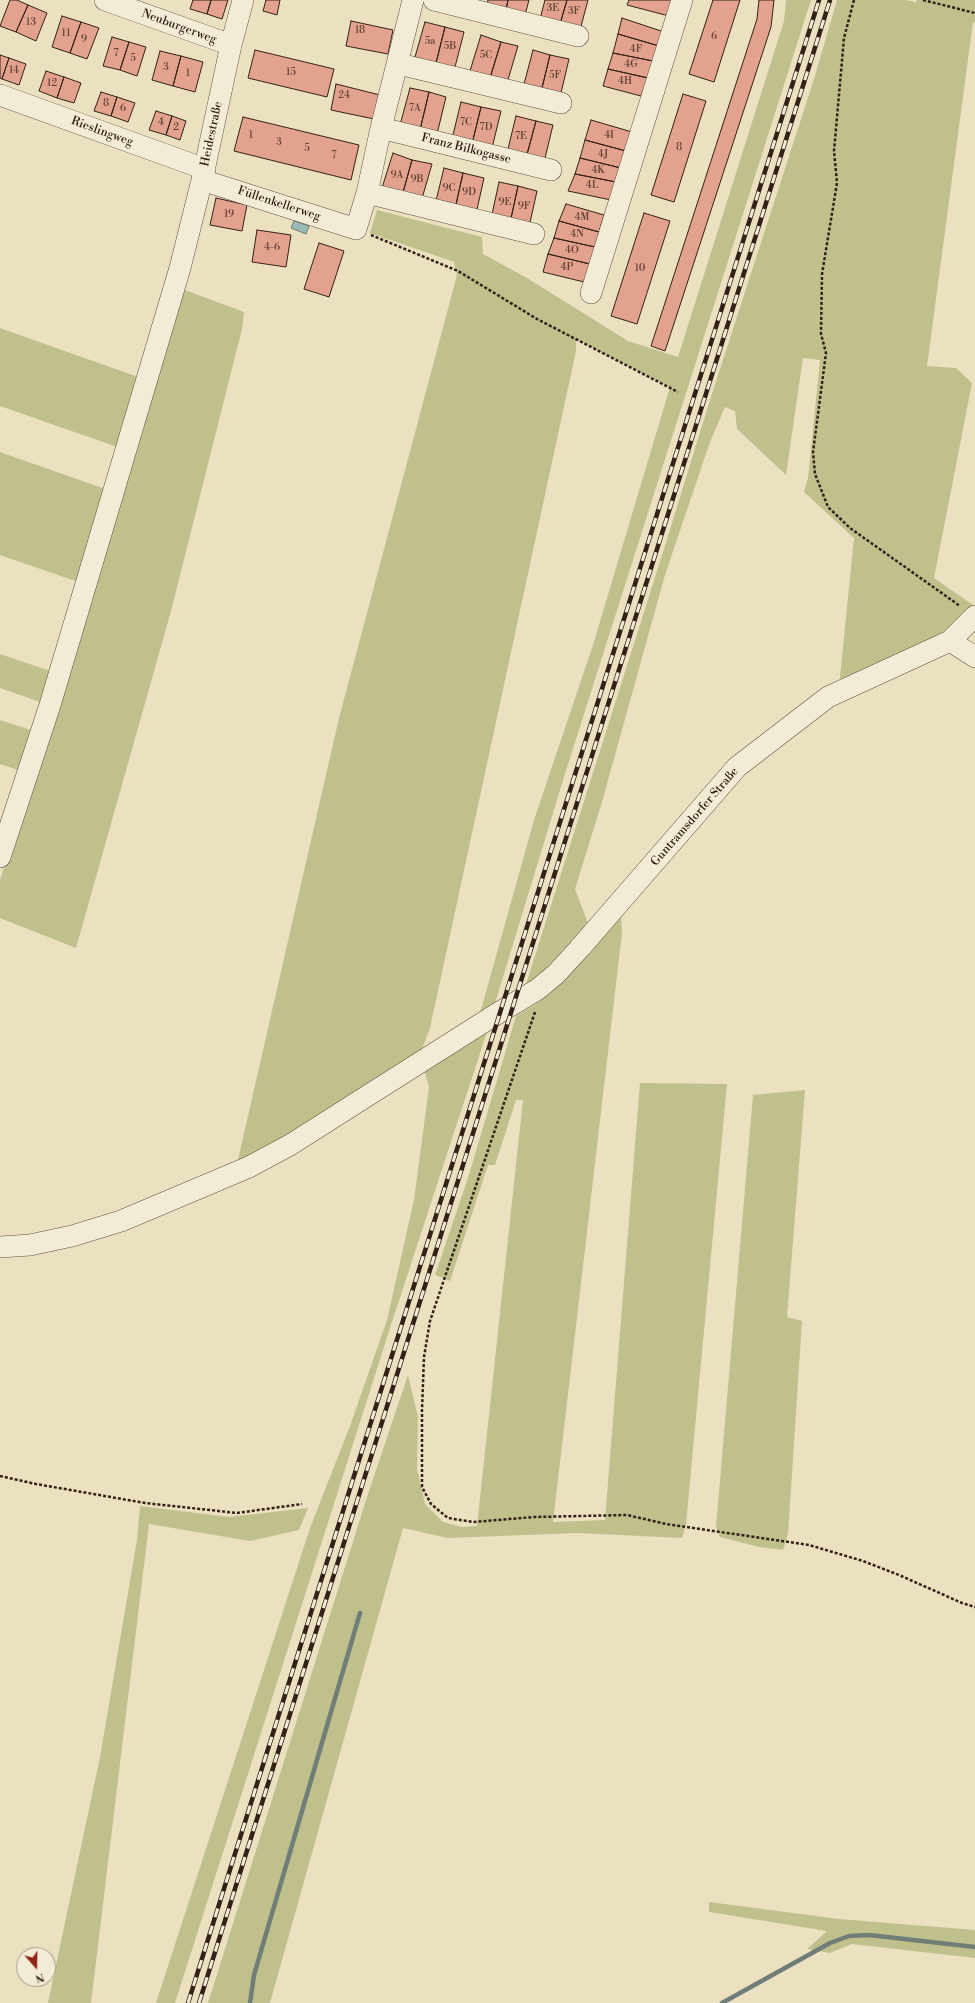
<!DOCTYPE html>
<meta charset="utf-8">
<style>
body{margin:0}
#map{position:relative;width:975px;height:2003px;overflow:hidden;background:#ebe0c0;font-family:"Libre Bodoni",serif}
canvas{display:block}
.north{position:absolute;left:16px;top:1947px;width:40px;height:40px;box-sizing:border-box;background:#f2ebd6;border:1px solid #a69a8a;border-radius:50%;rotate:160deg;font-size:11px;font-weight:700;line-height:16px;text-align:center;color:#332117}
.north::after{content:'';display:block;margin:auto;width:14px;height:18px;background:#8f2418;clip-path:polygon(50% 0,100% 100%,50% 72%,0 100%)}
</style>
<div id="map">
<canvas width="975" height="2003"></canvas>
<div class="north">N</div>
</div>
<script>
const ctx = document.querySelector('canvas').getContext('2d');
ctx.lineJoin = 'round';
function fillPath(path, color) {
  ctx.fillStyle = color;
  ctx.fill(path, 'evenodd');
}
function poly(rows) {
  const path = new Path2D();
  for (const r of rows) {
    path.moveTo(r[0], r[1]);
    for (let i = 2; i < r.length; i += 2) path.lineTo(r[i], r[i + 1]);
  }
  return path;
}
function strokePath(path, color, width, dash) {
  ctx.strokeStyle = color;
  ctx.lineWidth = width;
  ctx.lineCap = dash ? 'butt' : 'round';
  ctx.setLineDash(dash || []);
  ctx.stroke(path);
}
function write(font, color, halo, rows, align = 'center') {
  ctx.font = font + ' "Libre Bodoni",serif';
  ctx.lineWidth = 3;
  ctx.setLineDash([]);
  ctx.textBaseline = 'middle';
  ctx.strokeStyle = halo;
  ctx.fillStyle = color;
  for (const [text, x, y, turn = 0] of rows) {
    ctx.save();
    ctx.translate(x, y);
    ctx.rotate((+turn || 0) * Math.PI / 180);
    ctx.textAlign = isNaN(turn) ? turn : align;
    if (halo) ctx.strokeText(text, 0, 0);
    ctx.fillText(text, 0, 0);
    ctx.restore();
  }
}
const green = poly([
 [786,0,811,0,564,777,492,1013,479,1017,534,820,593,645,670,387,576,339,576,351,430,1028,422,1049,283,1139,237,1164,339,718,457,275,454,262,370,233,377,210,482,237,483,254,527,278,628,341,678,357,784,21],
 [837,0,905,0,916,2,917,0,975,0,975,22,973,22,927,366,956,368,972,383,934,578,973,605,943,635,842,684,840,677,854,538,804,492,808,478,820,360,803,358,786,475,737,429,735,411,725,407,710,442,665,575,602,802,575,889,588,923,537,978,526,984,664,549,710,400,814,79],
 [182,289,244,312,242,329,171,611,76,948,0,918,0,880,35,775],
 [0,328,141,378,123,449,0,406],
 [0,452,108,490,81,583,0,555],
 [0,654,53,672,43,703,0,688],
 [0,720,34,731,21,771,0,764],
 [621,915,622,933,553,1522,605,1520,640,1083,727,1084,686,1524,682,1538,577,1533,448,1538,403,1528,270,2003,208,2003,367,1497,408,1375,418,1417,417,1469,425,1504,443,1522,462,1527,477,1526,523,1100,516,1100,495,1165,488,1165,450,1281,435,1275,468,1178,516,1016,539,1002],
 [487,1032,390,1328,175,2003,156,2003,310,1528,350,1426,387,1320,414,1200,429,1087,424,1069],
 [805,1090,787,1317,802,1321,788,1534,783,1550,759,1547,720,1537,716,1527,753,1095],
 [140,1506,229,1517,308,1508,299,1530,250,1541,149,1524,91,2003,48,2003,100,1757,137,1540],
 [709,1902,839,1919,975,1930,975,1958,852,1944,830,1953,807,1949,827,1931,709,1912]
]);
const water = poly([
 [294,221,309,226,306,234,291,228,294,221]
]);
const stream = poly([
 [250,2003,254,1975,360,1613],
 [722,2003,830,1943,849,1936,869,1935,975,1947]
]);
const building = poly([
 [10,0,17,0,28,5,16,32,0,26,10,0],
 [193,0,211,0,207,14,190,9,193,0],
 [211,0,228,0,222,19,207,14,211,0],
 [266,0,280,0,277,15,263,11,266,0],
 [488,0,508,0,506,10,487,5,488,0],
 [508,0,529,0,525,15,506,10,508,0],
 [545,0,567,0,560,24,540,19,545,0],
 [567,0,588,0,580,30,560,24,567,0],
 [629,0,674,0,669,16,627,5,629,0],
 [713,0,740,0,714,82,689,74,713,0],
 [759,0,774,0,771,27,665,351,651,346,757,19,759,0],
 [28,5,47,13,36,41,16,32,28,5],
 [62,16,81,22,70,53,52,47,62,16],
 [622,18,664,32,659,46,618,34,622,18],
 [351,21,393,30,388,54,346,46,351,21],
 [81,22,99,28,87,59,70,53,81,22],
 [425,22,445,27,436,63,415,57,425,22],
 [445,27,464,32,455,67,436,63,445,27],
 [618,34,659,46,653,61,613,53,618,34],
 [481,35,501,42,490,78,470,71,481,35],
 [112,37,129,42,120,70,103,66,112,37],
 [129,42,146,47,137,76,120,70,129,42],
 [501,42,518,46,507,83,490,78,501,42],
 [255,50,334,69,327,97,248,78,255,50],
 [533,50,550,55,541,92,523,88,533,50],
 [160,51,181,56,173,86,152,80,160,51],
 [613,53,653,61,648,78,608,69,613,53],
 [0,55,9,58,2,79,0,78,0,55],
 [550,55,569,59,560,97,541,92,550,55],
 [181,56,203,62,195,92,173,86,181,56],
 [9,58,26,64,19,85,2,79,9,58],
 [608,69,648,78,641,96,603,86,608,69],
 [46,71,64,77,57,98,39,91,46,71],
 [64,77,81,83,74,103,57,98,64,77],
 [336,84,380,95,374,119,331,110,336,84],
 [410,88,429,92,420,130,400,125,410,88],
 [101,92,117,97,111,116,94,111,101,92],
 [429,92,446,97,437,134,420,130,429,92],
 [683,94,706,101,674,202,651,195,683,94],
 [117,97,135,103,128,122,111,116,117,97],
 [461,102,481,107,472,144,452,139,461,102],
 [481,107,501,111,492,148,472,144,481,107],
 [156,111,172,116,166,135,149,130,156,111],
 [172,116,186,121,180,140,166,135,172,116],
 [516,116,536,121,526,158,507,153,516,116],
 [243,117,359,145,351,180,234,151,243,117],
 [591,120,632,132,626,151,585,140,591,120],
 [536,121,553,125,544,162,526,158,536,121],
 [585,140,626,151,621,168,580,158,585,140],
 [393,153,412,160,402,196,381,191,393,153],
 [580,158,621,168,616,182,575,174,580,158],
 [412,160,432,164,421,202,402,196,412,160],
 [444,168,463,173,455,209,435,205,444,168],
 [463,173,484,178,476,214,455,209,463,173],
 [575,174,616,182,611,200,568,191,575,174],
 [499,182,518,186,510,223,491,219,499,182],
 [518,186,537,191,529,227,510,223,518,186],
 [216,198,247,205,242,231,210,225,216,198],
 [566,204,604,215,599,232,559,221,566,204],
 [644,213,670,221,637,324,611,316,644,213],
 [559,221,599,232,595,247,554,238,559,221],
 [257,230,291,235,286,267,252,262,257,230],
 [554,238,595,247,590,264,548,254,554,238],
 [319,243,344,251,329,297,304,289,319,243],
 [548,254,590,264,584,282,543,272,548,254]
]);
const path = poly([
 [854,0,844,38,834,151,837,183,822,274,821,334,826,353,813,452,815,474,828,507,850,528,960,606],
 [923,0,975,13],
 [371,235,458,271,537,319,678,392],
 [535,1012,430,1321,424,1357,422,1410,422,1487,431,1504,448,1518,473,1522,534,1517,627,1515,666,1524,809,1545,863,1561,899,1575,962,1603,975,1607],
 [0,1476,36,1484,145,1503,237,1513,302,1504]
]);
const minor = poly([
 [105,0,231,45],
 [434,0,578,36],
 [399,64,561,103],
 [0,95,205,169],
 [381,128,551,170],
 [202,180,356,229,367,193,381,128,413,0],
 [367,193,534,234],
 [591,293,682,0],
 [950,641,975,657],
 [0,857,50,705,180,268,202,180,231,45,243,0],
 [0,1247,30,1245,72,1236,121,1221,249,1167,290,1145,490,1018,538,989,556,974,579,949,737,767,828,697,950,641,975,616]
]);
const rail = poly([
 [188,2003,819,0],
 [199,2003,830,0]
]);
const numberNames = [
 ["3E",553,9],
 ["3F",574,12],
 ["13",31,23],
 ["18",360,31],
 ["11",66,34],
 ["6",714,37],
 ["9",84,40],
 ["5a",430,42],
 ["5B",450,47],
 ["4F",636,50],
 ["7",116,54],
 ["5C",486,56],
 ["5",133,59],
 ["4G",631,65],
 ["3",166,68],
 ["14",14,71],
 ["15",291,73],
 ["1",188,74],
 ["5F",555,76],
 ["4H",625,82],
 ["12",52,84],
 ["24",344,96],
 ["8",106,104],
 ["6",123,109],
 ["7A",415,109],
 ["4",161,123],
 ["7C",466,123],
 ["2",176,128],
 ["7D",486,128],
 ["1",251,136],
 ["4I",609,136],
 ["7E",521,137],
 ["3",279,143],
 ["8",679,148],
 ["5",307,149],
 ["4J",603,155],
 ["7",334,156],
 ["4K",598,171],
 ["9A",397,176],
 ["9B",417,180],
 ["4L",592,186],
 ["9C",449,189],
 ["9D",469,193],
 ["9E",505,203],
 ["9F",524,207],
 ["19",229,215],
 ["4M",582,218],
 ["4N",577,235],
 ["4-6",272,248],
 ["4O",572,251],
 ["4P",567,268],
 ["10",640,269]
];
const streetNames = [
 ["Neuburgerweg",179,27,20],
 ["Rieslingweg",102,132,20],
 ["Heidestraße",212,134,-78],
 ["Franz Bilkogasse",466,149,14],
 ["Füllenkellerweg",279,204,18],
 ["Guntramsdorfer Straße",695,817,-49]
];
fillPath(green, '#c0c08d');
fillPath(water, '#99bcb7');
strokePath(water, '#707e77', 1);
strokePath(stream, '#707e77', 4.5);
fillPath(building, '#e2a28e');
strokePath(building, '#332117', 1);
strokePath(minor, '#615141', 22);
strokePath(path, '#332117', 2.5, [3, 2]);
strokePath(minor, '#f2ebd6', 21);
strokePath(rail, '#332117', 4.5);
strokePath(rail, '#f2ebd6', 3, [9]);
write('10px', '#5f4135', null, numberNames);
write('12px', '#332117', '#f2ebd6', streetNames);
</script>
